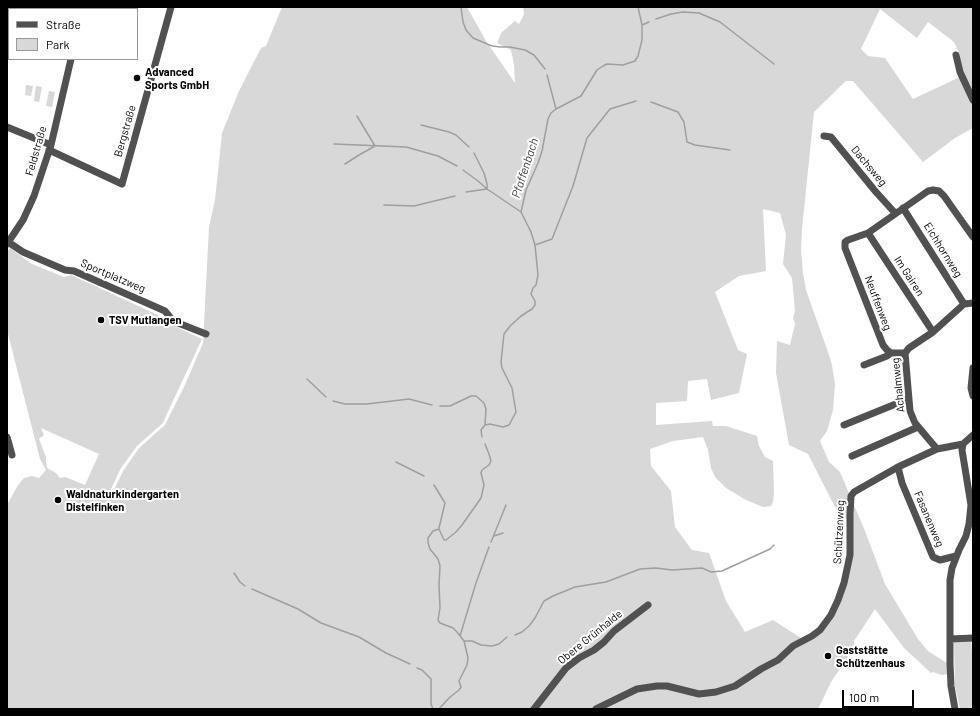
<!DOCTYPE html>
<meta charset="utf-8">
<style>
body{margin:0}
#map{position:relative;width:980px;height:716px;overflow:hidden;background:#fff;font-family:Barlow,sans-serif}
canvas{display:block}
.frame{position:absolute;inset:0;border:8px solid #000;pointer-events:none}
.legend{position:absolute;left:8px;top:8px;width:130px;height:52px;box-sizing:border-box;background:#fff;border:1px solid #999;margin:0;padding:5px 7px;list-style:none;font-size:12px;color:#000}
.legend li{display:flex;align-items:center;gap:8px;height:20px}
.legend b{width:20px;border:1px solid #999}
.scale{position:absolute;left:842px;top:690px;width:72px;height:18px;box-sizing:border-box;border:2px solid #000;border-top:0;padding-left:5px;font-size:12px;line-height:14px;white-space:nowrap;color:#000;-webkit-text-stroke:3px #fff;paint-order:stroke}
</style>
<div id="map">
<canvas width="980" height="716"></canvas>
<div class="frame"></div>
<ul class="legend">
<li><b style="height:5px;background:#515151"></b>Straße</li>
<li><b style="height:11px;background:#d8d8d8"></b>Park</li>
</ul>
<div class="scale">100 m</div>
</div>
<script>
const ctx = document.querySelector('canvas').getContext('2d');
ctx.lineJoin = 'round';
function fillPath(path, color) {
  ctx.fillStyle = color;
  ctx.fill(path, 'evenodd');
}
function poly(rows) {
  const path = new Path2D();
  for (const r of rows) {
    path.moveTo(r[0], r[1]);
    for (let i = 2; i < r.length; i += 2) path.lineTo(r[i], r[i + 1]);
  }
  return path;
}
function strokePath(path, color, width, dash) {
  ctx.strokeStyle = color;
  ctx.lineWidth = width;
  ctx.lineCap = dash ? 'butt' : 'round';
  ctx.setLineDash(dash || []);
  ctx.stroke(path);
}
function write(font, color, halo, rows, align = 'center') {
  ctx.font = font + ' Barlow,sans-serif';
  ctx.lineWidth = 4;
  ctx.setLineDash([]);
  ctx.textBaseline = 'middle';
  ctx.strokeStyle = halo;
  ctx.fillStyle = color;
  for (const [text, x, y, turn = 0] of rows) {
    ctx.save();
    ctx.translate(x, y);
    ctx.rotate((+turn || 0) * Math.PI / 180);
    ctx.textAlign = isNaN(turn) ? turn : align;
    if (halo) ctx.strokeText(text, 0, 0);
    ctx.fillText(text, 0, 0);
    ctx.restore();
  }
}
const green = poly([
 [282,7,467,7,486,41,515,83,514,64,511,50,497,43,501,33,515,21,519,24,524,14,523,7,973,7,973,128,955,138,923,162,853,81,846,81,814,112,802,229,801,250,803,273,806,290,828,352,832,365,835,385,833,410,827,431,820,441,829,462,840,472,865,531,885,584,918,639,928,651,947,663,947,674,942,675,933,672,931,673,904,648,875,609,854,641,854,648,831,682,818,709,7,709,7,505,18,485,24,478,32,476,39,478,46,470,40,459,7,330,7,251,10,248,32,264,64,277,71,275,158,315,158,318,202,339,166,416,163,423,137,446,121,468,110,491,113,492,123,471,139,448,165,425,184,387,203,343,209,227,215,200,222,133,239,91,261,48,266,46],
 [880,9,917,38,928,22,954,42,960,55,962,76,913,99,885,58,868,56,861,49],
 [763,209,780,213,786,235,783,264,792,278,795,311,793,318,795,324,790,345,777,341,776,373,789,445,808,454,835,507,850,523,844,583,820,630,804,640,773,620,745,632,726,601,709,553,692,550,675,527,671,491,651,466,650,449,673,441,703,437,708,450,711,468,715,477,726,488,746,500,763,507,771,506,773,502,774,492,773,461,765,457,759,446,757,436,726,426,713,426,712,421,656,425,656,403,687,401,688,381,707,379,711,400,739,393,747,354,738,350,715,292,739,276,766,271],
 [41,428,99,454,85,485,65,477,60,478,56,473,47,468,46,461,46,457,39,439,44,435],
 [26,85,33,86,31,96,25,95],
 [36,86,42,87,39,102,34,101],
 [49,91,55,92,52,107,46,106],
 [971,639,973,665,973,709,960,709,955,686,954,640]
]);
const stream = poly([
 [461,7,463,22,466,30,473,38,492,46,501,47,510,47,525,50,534,55,545,69],
 [656,19,671,14,683,12,699,13,720,22,774,64],
 [642,25,649,22],
 [547,75,556,109],
 [651,102,678,112,684,122,687,142,695,145,730,150],
 [421,125,449,132,456,135,469,147],
 [334,144,406,147,438,156,457,166],
 [345,164,359,155,375,146,357,116],
 [463,170,478,181,487,189,521,212],
 [466,192,487,189,487,184,484,173,474,153],
 [384,205,414,206,455,196],
 [535,245,552,239,573,186,587,138,610,109,636,101],
 [307,379,326,397],
 [333,401,345,404,367,404,409,399,432,405],
 [440,406,450,406,471,396,476,396,484,403,486,409,485,424],
 [482,437,481,430,485,425,490,424,503,427,509,425,516,412,512,388,502,368,501,362,504,334,510,326,521,316,532,309,535,305,535,301,531,294,533,288,536,285,538,275,535,245,531,232,521,212,526,190,538,163,542,151,548,119,551,113,556,109,581,96,597,70,603,66,607,64,623,65,635,61,638,56,642,40,642,25,638,7],
 [396,462,424,476],
 [434,485,445,503,439,528],
 [494,536,503,533],
 [491,542,506,505],
 [234,573,240,582,245,586],
 [252,589,298,609,321,623,359,637,386,653,410,664],
 [515,635,522,632,529,626,535,618,544,601,553,596,575,587,606,582,640,569,656,568,672,570,702,568,711,572,722,571,770,549,774,545],
 [460,636,476,583,489,547],
 [464,641,472,641,481,645,492,646,499,644,507,637],
 [417,668,422,670,431,679,431,704,433,709],
 [439,709,449,698,459,690,461,687,459,681,467,665,468,658,464,641,457,632,453,628,440,623,438,620,440,608,439,585,440,566,438,559,430,549,428,543,428,538,433,531,439,529,444,540,446,540,456,532,462,525,481,498,484,485,481,473,482,470,489,465,491,461,489,454,485,444]
]);
const minor = poly([
 [77,9,77,7],
 [956,55,960,72,973,100],
 [7,127,51,145],
 [824,136,831,137,876,192,895,213],
 [49,150,122,184,171,7],
 [903,208,964,304],
 [868,233,933,332],
 [8,242,23,252,65,270,74,271,165,311,173,321,206,334],
 [7,244,23,220,34,196,51,145,71,59],
 [905,353,891,353,887,350,883,345,845,248,845,242,848,240,868,233,928,191,933,190,939,191,944,196,973,237],
 [864,365,887,356,891,353],
 [973,368,971,388,973,396],
 [844,425,908,399],
 [7,437,12,455],
 [937,449,915,423,910,411,905,353,909,348,933,332,964,304,973,303],
 [852,456,918,427],
 [898,467,902,483,933,557,940,560,956,556],
 [950,639,973,638],
 [534,709,566,668,579,658,594,650,604,642,614,631,648,605],
 [596,709,637,689,657,686,667,686,699,694,716,692,735,686,761,669,778,660,793,646,812,636,820,630,831,615,838,600,844,583,850,555,850,514,851,496,854,492,898,467,937,449,963,444],
 [955,709,951,686,950,664,950,580,952,568,959,550,966,536,969,524,971,505,962,450,963,444,973,435]
]);
const markers = [
 [137,78,4,"#000"],
 [101,320,4,"#000"],
 [58,500,4,"#000"],
 [828,656,4,"#000"]
];
const poiNames = [
 ["Advanced",145,72],
 ["Sports GmbH",145,85],
 ["TSV Mutlangen",109,320],
 ["Waldnaturkindergarten",66,494],
 ["Distelfinken",66,507],
 ["Gaststätte",836,650],
 ["Schützenhaus",836,663]
];
const streetNames = [
 ["Bergstraße",125,131,-74],
 ["Feldstraße",36,151,-74],
 ["Dachsweg",869,166,50],
 ["Eichhornweg",943,250,58],
 ["Sportplatzweg",113,276,23],
 ["Im Gairen",909,276,57],
 ["Neuffenweg",878,303,69],
 ["Achalmweg",898,385,-96],
 ["Fasanenweg",929,519,67],
 ["Schützenweg",839,532,-87],
 ["Obere Grünhalde",590,637,-39]
];
const waterNames = [
 ["Pfaffenbach",525,168,-72]
];
fillPath(green, '#d8d8d8');
strokePath(stream, '#9f9f9f', 1.5);
strokePath(minor, '#515151', 7);
for (const [x, y, r, color] of markers) {
  const dot = new Path2D();
  dot.arc(x, y, r, 0, 2 * Math.PI);
  ctx.fillStyle = color;
  ctx.fill(dot);
  strokePath(dot, '#fff', 1.5);
}
write('bold 11px', '#000', '#fff', poiNames, 'left');
write('11px', '#000', '#fff', streetNames);
write('italic 12px', '#404040', '#fff', waterNames);
</script>
